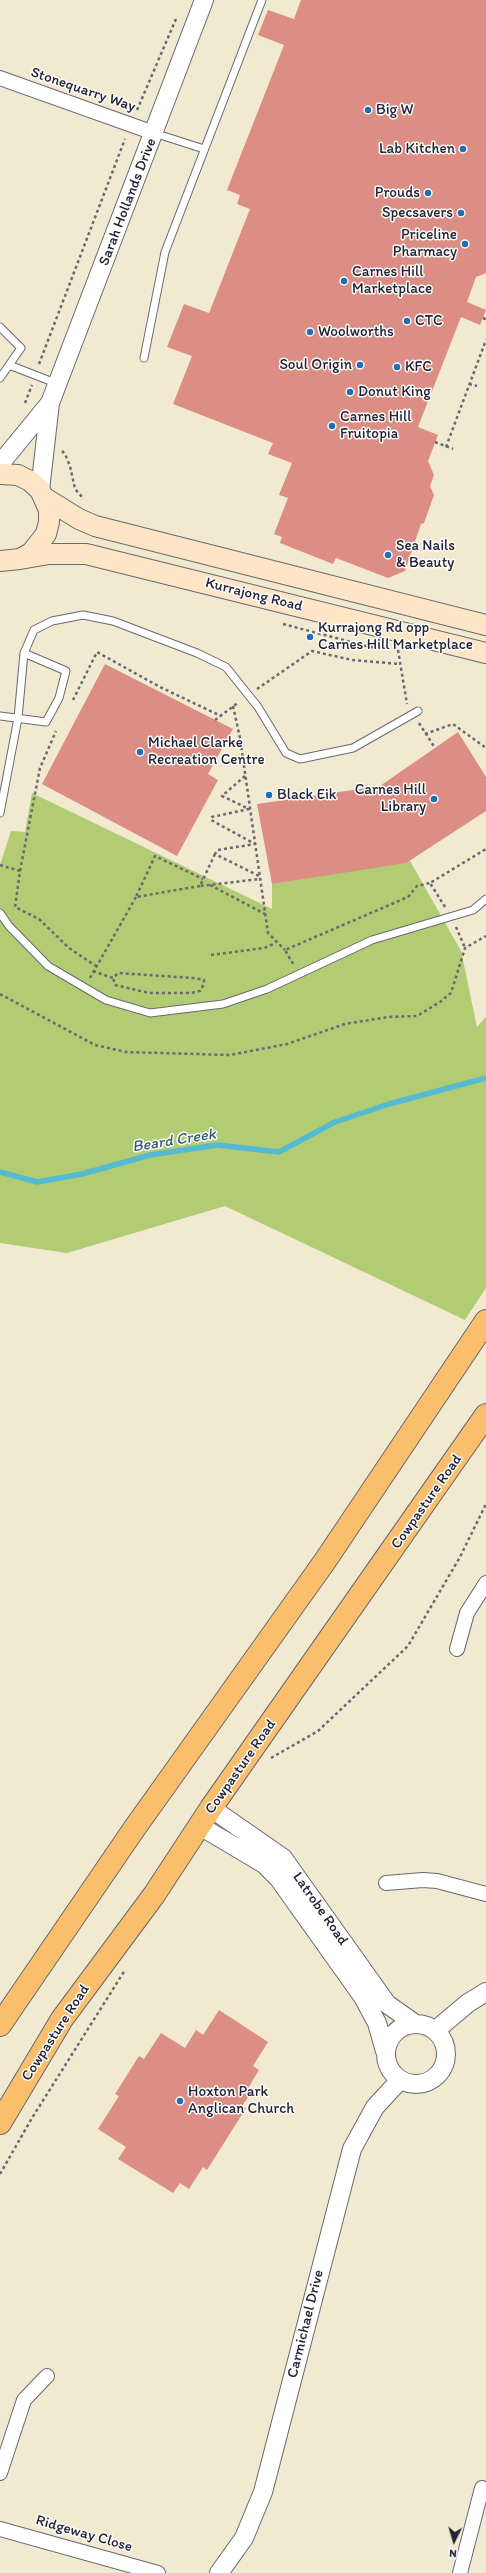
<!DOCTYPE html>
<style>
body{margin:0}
#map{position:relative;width:486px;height:2573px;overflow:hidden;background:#f1ead1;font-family:Itim,sans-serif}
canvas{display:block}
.north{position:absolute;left:434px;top:2521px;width:40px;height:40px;-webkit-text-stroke:3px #fdfcf7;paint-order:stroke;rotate:185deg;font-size:11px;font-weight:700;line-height:16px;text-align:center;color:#22223b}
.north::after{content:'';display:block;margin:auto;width:14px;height:18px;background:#22223b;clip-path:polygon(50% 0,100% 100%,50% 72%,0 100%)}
</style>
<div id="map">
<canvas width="486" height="2573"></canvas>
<div class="north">N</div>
</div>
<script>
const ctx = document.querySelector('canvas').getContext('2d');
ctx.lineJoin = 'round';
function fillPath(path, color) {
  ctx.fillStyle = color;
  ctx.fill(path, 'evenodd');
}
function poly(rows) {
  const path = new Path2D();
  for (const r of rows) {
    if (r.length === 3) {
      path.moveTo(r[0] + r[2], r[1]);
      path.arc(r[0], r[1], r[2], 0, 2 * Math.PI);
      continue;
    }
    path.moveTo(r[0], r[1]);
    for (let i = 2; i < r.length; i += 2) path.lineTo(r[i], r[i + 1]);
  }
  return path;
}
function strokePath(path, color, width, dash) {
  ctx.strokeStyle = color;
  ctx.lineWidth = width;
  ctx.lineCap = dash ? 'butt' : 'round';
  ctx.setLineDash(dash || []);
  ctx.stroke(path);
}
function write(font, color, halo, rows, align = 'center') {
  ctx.font = font + ' Itim,sans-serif';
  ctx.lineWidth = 3;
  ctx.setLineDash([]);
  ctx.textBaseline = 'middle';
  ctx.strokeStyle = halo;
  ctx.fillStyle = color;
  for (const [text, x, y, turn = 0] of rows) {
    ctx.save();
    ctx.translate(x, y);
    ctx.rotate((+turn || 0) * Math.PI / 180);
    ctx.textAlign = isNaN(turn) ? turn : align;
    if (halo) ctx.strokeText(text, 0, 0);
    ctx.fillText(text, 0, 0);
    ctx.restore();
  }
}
const green = poly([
 [32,793,272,909,272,884,410,861,461,951,477,1027,486,1017,486,1288,465,1320,225,1206,67,1253,0,1243,0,865,11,831,25,832]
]);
const stream = poly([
 [0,1172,37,1182,82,1174,150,1155,217,1145,279,1152,335,1122,389,1104,486,1078]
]);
const building = poly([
 [301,0,486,0,486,273,476,277,467,302,486,310,480,325,461,317,418,427,438,435,428,461,434,475,430,486,434,495,424,523,421,524,405,571,388,578,336,558,333,564,280,543,282,537,274,534,288,498,279,495,292,463,268,454,273,443,173,404,192,356,167,347,184,304,209,313,250,209,237,204,240,195,227,190,284,45,258,35,268,10,294,19],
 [105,664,233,729,208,774,218,780,177,856,42,784],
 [458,732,486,777,486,811,406,863,272,884,257,804,380,786],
 [219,2010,268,2042,253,2066,259,2070,247,2090,251,2093,242,2106,246,2108,207,2170,203,2167,189,2189,180,2183,173,2193,118,2159,126,2147,98,2129,119,2096,115,2094,139,2056,144,2059,161,2033,185,2048,196,2030,203,2035]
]);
const path = poly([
 [137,110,176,19],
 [483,318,486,319],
 [39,364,125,139],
 [469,384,477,386],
 [25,403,32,385],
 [435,442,453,449],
 [446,447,486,340],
 [62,451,65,454,70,466,75,489,83,498],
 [283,624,370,647,381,648],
 [398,650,407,704],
 [257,689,312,651,352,660,400,664],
 [73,700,97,652,160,687,221,716],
 [233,706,240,738,268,933,285,950],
 [215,720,239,702],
 [419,723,435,748],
 [425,734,453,724,486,748],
 [245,776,222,796,249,809,212,817,211,820,255,844,218,850,215,854,259,876],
 [215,854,200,886,260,879],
 [0,865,20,871,15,907,39,919,69,948,96,966],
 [20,871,40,768,56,731],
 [210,885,265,914],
 [200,886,136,897,155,856,203,879],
 [445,907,430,883,486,849],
 [456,927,465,948],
 [211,955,264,948,276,943],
 [293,964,285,950,408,897,417,886,430,883],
 [93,971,113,978,118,973,193,978,204,980,204,984,200,991,191,993,149,993,115,985,113,978],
 [90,978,136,897],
 [0,994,95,1045,126,1052,230,1055,287,1044,345,1024,388,1017,417,1016,440,1002,451,993,465,948,486,936],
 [271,1758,318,1731,408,1646,460,1557,486,1504],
 [0,2174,32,2118,125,1970]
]);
const service = poly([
 [154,133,204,149],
 [0,327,21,348,0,378],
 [144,358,165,252,262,0],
 [9,365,58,384],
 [0,716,46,722,59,698,66,671,24,653],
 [0,813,18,718,24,653,34,630,52,621,83,615,113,621,197,653,226,667,258,707,286,753,300,759,353,748,418,711],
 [0,913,9,926,48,966,106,1000,150,1013,223,1004,267,989,372,940,473,910,486,899]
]);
const minor = poly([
 [0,78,154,133],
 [457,1649,467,1613,486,1583],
 [386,1883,423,1880,437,1881,486,1894],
 [0,2473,24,2400,47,2376],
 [0,2529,158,2573],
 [460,2573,482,2488]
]);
const tertiary = poly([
 [0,464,50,403],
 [40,490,50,403,204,0],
 [211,1808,283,1858,387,2004,414,2023],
 [200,1826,264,1864,279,1879,363,1997,377,2023,385,2051],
 [416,2054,30],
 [436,2030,468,2003,486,1992],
 [219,2573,244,2538,263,2492,352,2149,375,2107,400,2080]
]);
const secondary = poly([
 [0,474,18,475,30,481,40,490,49,510,49,522,46,534,31,553,20,559,0,561],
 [45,498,79,519,95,526,486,625],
 [20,559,49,554,86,554,486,653]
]);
const primary = poly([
 [0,2025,134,1829,325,1561,486,1321],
 [0,2123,62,2019,154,1895,211,1808,486,1415]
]);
const markers = [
 [368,110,4,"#1f6fb2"],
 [463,149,4,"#1f6fb2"],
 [428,193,4,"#1f6fb2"],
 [461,213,4,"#1f6fb2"],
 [465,244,4,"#1f6fb2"],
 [344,281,4,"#1f6fb2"],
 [407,321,4,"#1f6fb2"],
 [310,332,4,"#1f6fb2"],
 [360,365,4,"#1f6fb2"],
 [397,367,4,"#1f6fb2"],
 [350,392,4,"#1f6fb2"],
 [332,426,4,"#1f6fb2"],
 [388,555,4,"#1f6fb2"],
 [310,637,4,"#1f6fb2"],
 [140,752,4,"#1f6fb2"],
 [269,795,4,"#1f6fb2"],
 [434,799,4,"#1f6fb2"],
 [180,2101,4,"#1f6fb2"]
];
const streetNames = [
 ["Stonequarry Way",83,90,19],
 ["Sarah Hollands Drive",128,202,-69],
 ["Kurrajong Road",254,595,14],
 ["Cowpasture Road",427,1502,-55],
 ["Cowpasture Road",241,1767,-55],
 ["Latrobe Road",320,1909,55],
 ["Cowpasture Road",56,2033,-57],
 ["Carmichael Drive",306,2324,-76],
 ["Ridgeway Close",84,2534,16]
];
const poiNames = [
 ["Big W",376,110],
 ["Lab Kitchen",455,149,"right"],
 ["Prouds",420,193,"right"],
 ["Specsavers",453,213,"right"],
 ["Priceline",457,235,"right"],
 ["Pharmacy",457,252,"right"],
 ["Carnes Hill",352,272],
 ["Marketplace",352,289],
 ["CTC",415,321],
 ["Woolworths",318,332],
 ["Soul Origin",352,365,"right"],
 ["KFC",405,367],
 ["Donut King",358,392],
 ["Carnes Hill",340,417],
 ["Fruitopia",340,434],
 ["Sea Nails",396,546],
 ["& Beauty",396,563],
 ["Kurrajong Rd opp",318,628],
 ["Carnes Hill Marketplace",318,645],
 ["Michael Clarke",148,743],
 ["Recreation Centre",148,760],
 ["Carnes Hill",426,790,"right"],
 ["Library",426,807,"right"],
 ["Black Eik",277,795],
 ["Hoxton Park",188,2092],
 ["Anglican Church",188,2109]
];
const waterNames = [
 ["Beard Creek",174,1141,-9]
];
fillPath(green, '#b1cc73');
strokePath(stream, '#55bbd3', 5.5);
fillPath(building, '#dc8d84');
strokePath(service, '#6a6870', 9);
strokePath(minor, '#6a6870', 16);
strokePath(tertiary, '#6a6870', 20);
strokePath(secondary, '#6a6870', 22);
strokePath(primary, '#6a6870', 24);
strokePath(path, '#6a6870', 2.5, [3, 3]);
strokePath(service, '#fff', 7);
strokePath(minor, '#fff', 14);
strokePath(tertiary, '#fff', 18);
strokePath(secondary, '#fde5c5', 20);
strokePath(primary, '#f9bf6d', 22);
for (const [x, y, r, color] of markers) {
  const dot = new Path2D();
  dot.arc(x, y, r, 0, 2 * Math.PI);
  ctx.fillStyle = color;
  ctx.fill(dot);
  strokePath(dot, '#fdfcf7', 1.5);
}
write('15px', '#22223b', '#fdfcf7', streetNames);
write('15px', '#22223b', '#fdfcf7', poiNames, 'left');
write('italic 16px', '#365f78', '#fdfcf7', waterNames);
</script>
